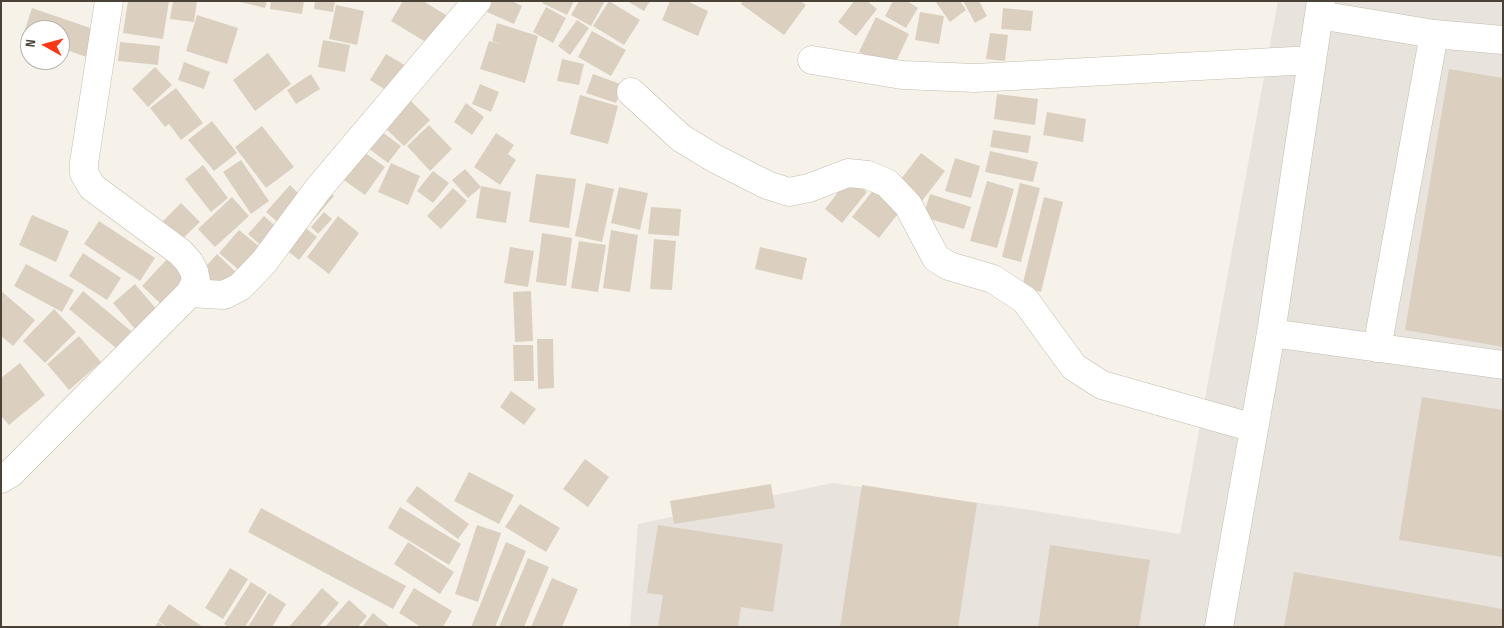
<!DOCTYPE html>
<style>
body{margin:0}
#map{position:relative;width:1504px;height:628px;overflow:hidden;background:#f6f2e9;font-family:"Sofia Sans Condensed",sans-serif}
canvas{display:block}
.frame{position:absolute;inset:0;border:2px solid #4a4236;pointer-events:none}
.north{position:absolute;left:20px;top:20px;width:50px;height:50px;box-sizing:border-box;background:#fff;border:1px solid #b7b3af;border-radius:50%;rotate:277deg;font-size:14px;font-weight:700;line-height:20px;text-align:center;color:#4a4236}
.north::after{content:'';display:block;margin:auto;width:18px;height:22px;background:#ff3616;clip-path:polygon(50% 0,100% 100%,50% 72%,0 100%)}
</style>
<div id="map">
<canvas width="1504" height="628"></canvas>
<div class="frame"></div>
<div class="north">N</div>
</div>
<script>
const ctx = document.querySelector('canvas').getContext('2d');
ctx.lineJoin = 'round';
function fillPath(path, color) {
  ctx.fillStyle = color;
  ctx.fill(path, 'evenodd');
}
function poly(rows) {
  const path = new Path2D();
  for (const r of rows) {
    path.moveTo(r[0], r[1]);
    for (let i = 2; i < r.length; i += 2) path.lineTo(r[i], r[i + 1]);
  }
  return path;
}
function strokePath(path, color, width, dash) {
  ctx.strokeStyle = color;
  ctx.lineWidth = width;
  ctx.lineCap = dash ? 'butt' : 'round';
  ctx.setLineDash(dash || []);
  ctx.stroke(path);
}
const industrial = poly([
 [1278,1,1503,1,1503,627,630,627,638,524,832,483,1024,509,1180,534]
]);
const building = poly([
 [128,1,169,1,163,39,123,33],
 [173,1,197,1,194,22,170,19],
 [236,1,267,1,265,8],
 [271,1,304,1,302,14,270,9],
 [315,1,335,1,333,12,314,9],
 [403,1,423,1,451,18,434,47,391,21],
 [492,1,512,1,522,6,514,24,487,12],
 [543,1,574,1,567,15,542,3],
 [579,1,605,1,591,26,571,15],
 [609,1,640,20,624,45,593,26],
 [627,1,650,1,644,11],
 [670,1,687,1,708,11,698,36,662,20],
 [743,1,800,1,806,5,784,35,741,4],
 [854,1,867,1,877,9,856,36,838,22],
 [893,1,907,1,918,8,906,28,885,16],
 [935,1,960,1,966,10,950,22],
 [963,1,979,1,987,16,975,23],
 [336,5,364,11,357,45,329,39],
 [546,7,566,18,553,43,533,32],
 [32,8,99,31,90,58,60,48,60,30,30,30,30,38,23,36],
 [1003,8,1033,11,1031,31,1001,29],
 [920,12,944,16,939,44,915,40],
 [197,15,238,28,227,64,186,51],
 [876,17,909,34,893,68,859,52],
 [577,20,589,28,570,55,558,46],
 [497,23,538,36,525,83,480,69,489,41,501,44,492,41],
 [592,31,626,50,611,76,578,57],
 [990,33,1008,35,1005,61,986,59],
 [323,40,350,45,345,72,318,67],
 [120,42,160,46,158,65,118,61],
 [268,53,291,84,255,111,233,80],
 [386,54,408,67,392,94,370,80],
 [562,59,584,64,579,85,557,81],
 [184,62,210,72,204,89,178,80],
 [155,67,172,85,148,107,132,89],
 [1449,69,1503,78,1503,347,1405,330],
 [311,74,320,89,296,104,287,90],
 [593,74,623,85,616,103,586,93],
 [480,84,499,92,491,112,472,104],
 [176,88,203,123,181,140,169,124,165,127,150,108],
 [997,94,1038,99,1035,125,994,119],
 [580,95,618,106,608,144,570,134],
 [411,101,430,120,404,146,385,128],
 [466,103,484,117,472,135,454,122],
 [1047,112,1086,119,1083,142,1043,135],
 [212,121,237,153,214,171,188,140],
 [429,125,452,149,430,171,407,146],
 [262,126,294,167,266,188,235,147],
 [993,130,1031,136,1028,153,990,147],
 [381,131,401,146,388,163,368,148],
 [496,133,514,145,508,154,516,160,500,185,474,167],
 [361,150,385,167,365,195,341,178],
 [990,151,1038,162,1033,182,985,172],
 [921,153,945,171,922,201,898,183],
 [955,158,980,166,971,198,945,191],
 [241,160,269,201,251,214,223,172],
 [391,163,420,176,408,205,378,192],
 [203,165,228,198,211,212,185,179],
 [465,169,481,187,468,198,452,180],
 [433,171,449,183,433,203,417,191],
 [536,174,576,179,569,228,529,222],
 [849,178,867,192,842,223,825,209],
 [987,181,1014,189,997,248,970,241],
 [586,183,614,189,602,242,575,236],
 [1020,183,1040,188,1021,262,1002,257],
 [290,185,304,199,281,225,266,212],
 [481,186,511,192,506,223,476,218],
 [619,187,648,193,640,230,611,223],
 [325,188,334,196,309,225,300,217],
 [453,188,467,201,441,229,427,216],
 [874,189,901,210,879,238,852,217],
 [930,194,971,207,964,229,923,217],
 [232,197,249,216,215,247,198,229],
 [1044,197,1063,202,1041,292,1022,287],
 [181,203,200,222,180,241,162,222],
 [651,207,681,209,679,236,648,234],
 [324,212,332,219,318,234,311,227],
 [32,215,69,231,56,262,19,245],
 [264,216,282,232,266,250,248,234],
 [338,216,359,233,329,274,307,257],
 [99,221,155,258,140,281,84,244],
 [297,221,317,237,299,260,279,244],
 [239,230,266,252,246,276,219,253],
 [611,230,638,235,630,292,603,288],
 [542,233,572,238,566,286,536,282],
 [654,239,676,241,672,290,650,289],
 [579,241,606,245,598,292,571,288],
 [510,247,534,251,528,287,504,283],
 [760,247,807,258,802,280,755,269],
 [83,253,121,278,107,300,69,276],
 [217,254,239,275,222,293,200,273],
 [168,258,189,278,163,306,142,286],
 [26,264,74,290,62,312,14,286],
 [135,284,157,310,135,329,113,303],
 [1,291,35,320,13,346,1,336],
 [83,291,131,331,116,348,69,309],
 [531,291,533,341,515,342,513,292],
 [54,309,76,332,45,363,23,341],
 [79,336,101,362,69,390,47,364],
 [537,339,553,339,554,388,538,389],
 [513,345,533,345,534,381,514,381],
 [20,363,45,395,9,425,1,416,1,378],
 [511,391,536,409,524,425,500,407],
 [1422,397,1503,410,1503,557,1399,540],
 [585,459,609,477,588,507,563,489],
 [469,472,514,495,499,524,454,501],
 [771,484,775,508,674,524,670,501],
 [862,485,977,503,958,627,840,627],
 [417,486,469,524,458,539,406,501],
 [520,504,560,528,546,552,505,527],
 [400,507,461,544,449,565,388,528],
 [261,508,406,586,393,609,248,532],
 [477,525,501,533,478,602,455,594],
 [658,525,783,544,773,612,741,607,738,627,658,627,663,595,647,593],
 [408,542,454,572,440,594,394,564],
 [506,542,526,551,495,627,471,627],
 [1050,545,1150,560,1139,627,1038,627],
 [528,558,549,567,524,627,499,627],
 [230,568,248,579,223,619,205,608],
 [1294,572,1503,609,1503,627,1284,627],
 [552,578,578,589,562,627,531,627],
 [251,582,267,592,245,627,228,627,224,624],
 [322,588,339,603,319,627,289,627],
 [414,588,452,611,443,627,421,627,399,613],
 [269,593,286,604,272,627,248,627],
 [349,600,367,616,358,627,325,627],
 [169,604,203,627,167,627,158,621],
 [373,613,390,627,362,627],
 [158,622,165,627,155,627]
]);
const minor = poly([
 [1319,15,1434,34,1503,40],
 [812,60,902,75,975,78,1312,60],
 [631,92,681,138,714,158,767,185,789,192,809,188,848,173,868,175,887,183,908,205,936,258,949,266,993,279,1025,300,1074,367,1102,385,1254,428],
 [190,293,224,295,240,287,264,262,318,189,477,1],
 [1271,333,1503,365],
 [1377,348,1434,34],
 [1,479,11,473,190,293,196,281,194,271,189,262,180,252,92,187,84,173,84,163,109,1],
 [1219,627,1271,333,1321,1]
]);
fillPath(industrial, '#e8e3dd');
fillPath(building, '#dbd0c0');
strokePath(minor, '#c5bcad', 29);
strokePath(minor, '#fff', 28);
</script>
